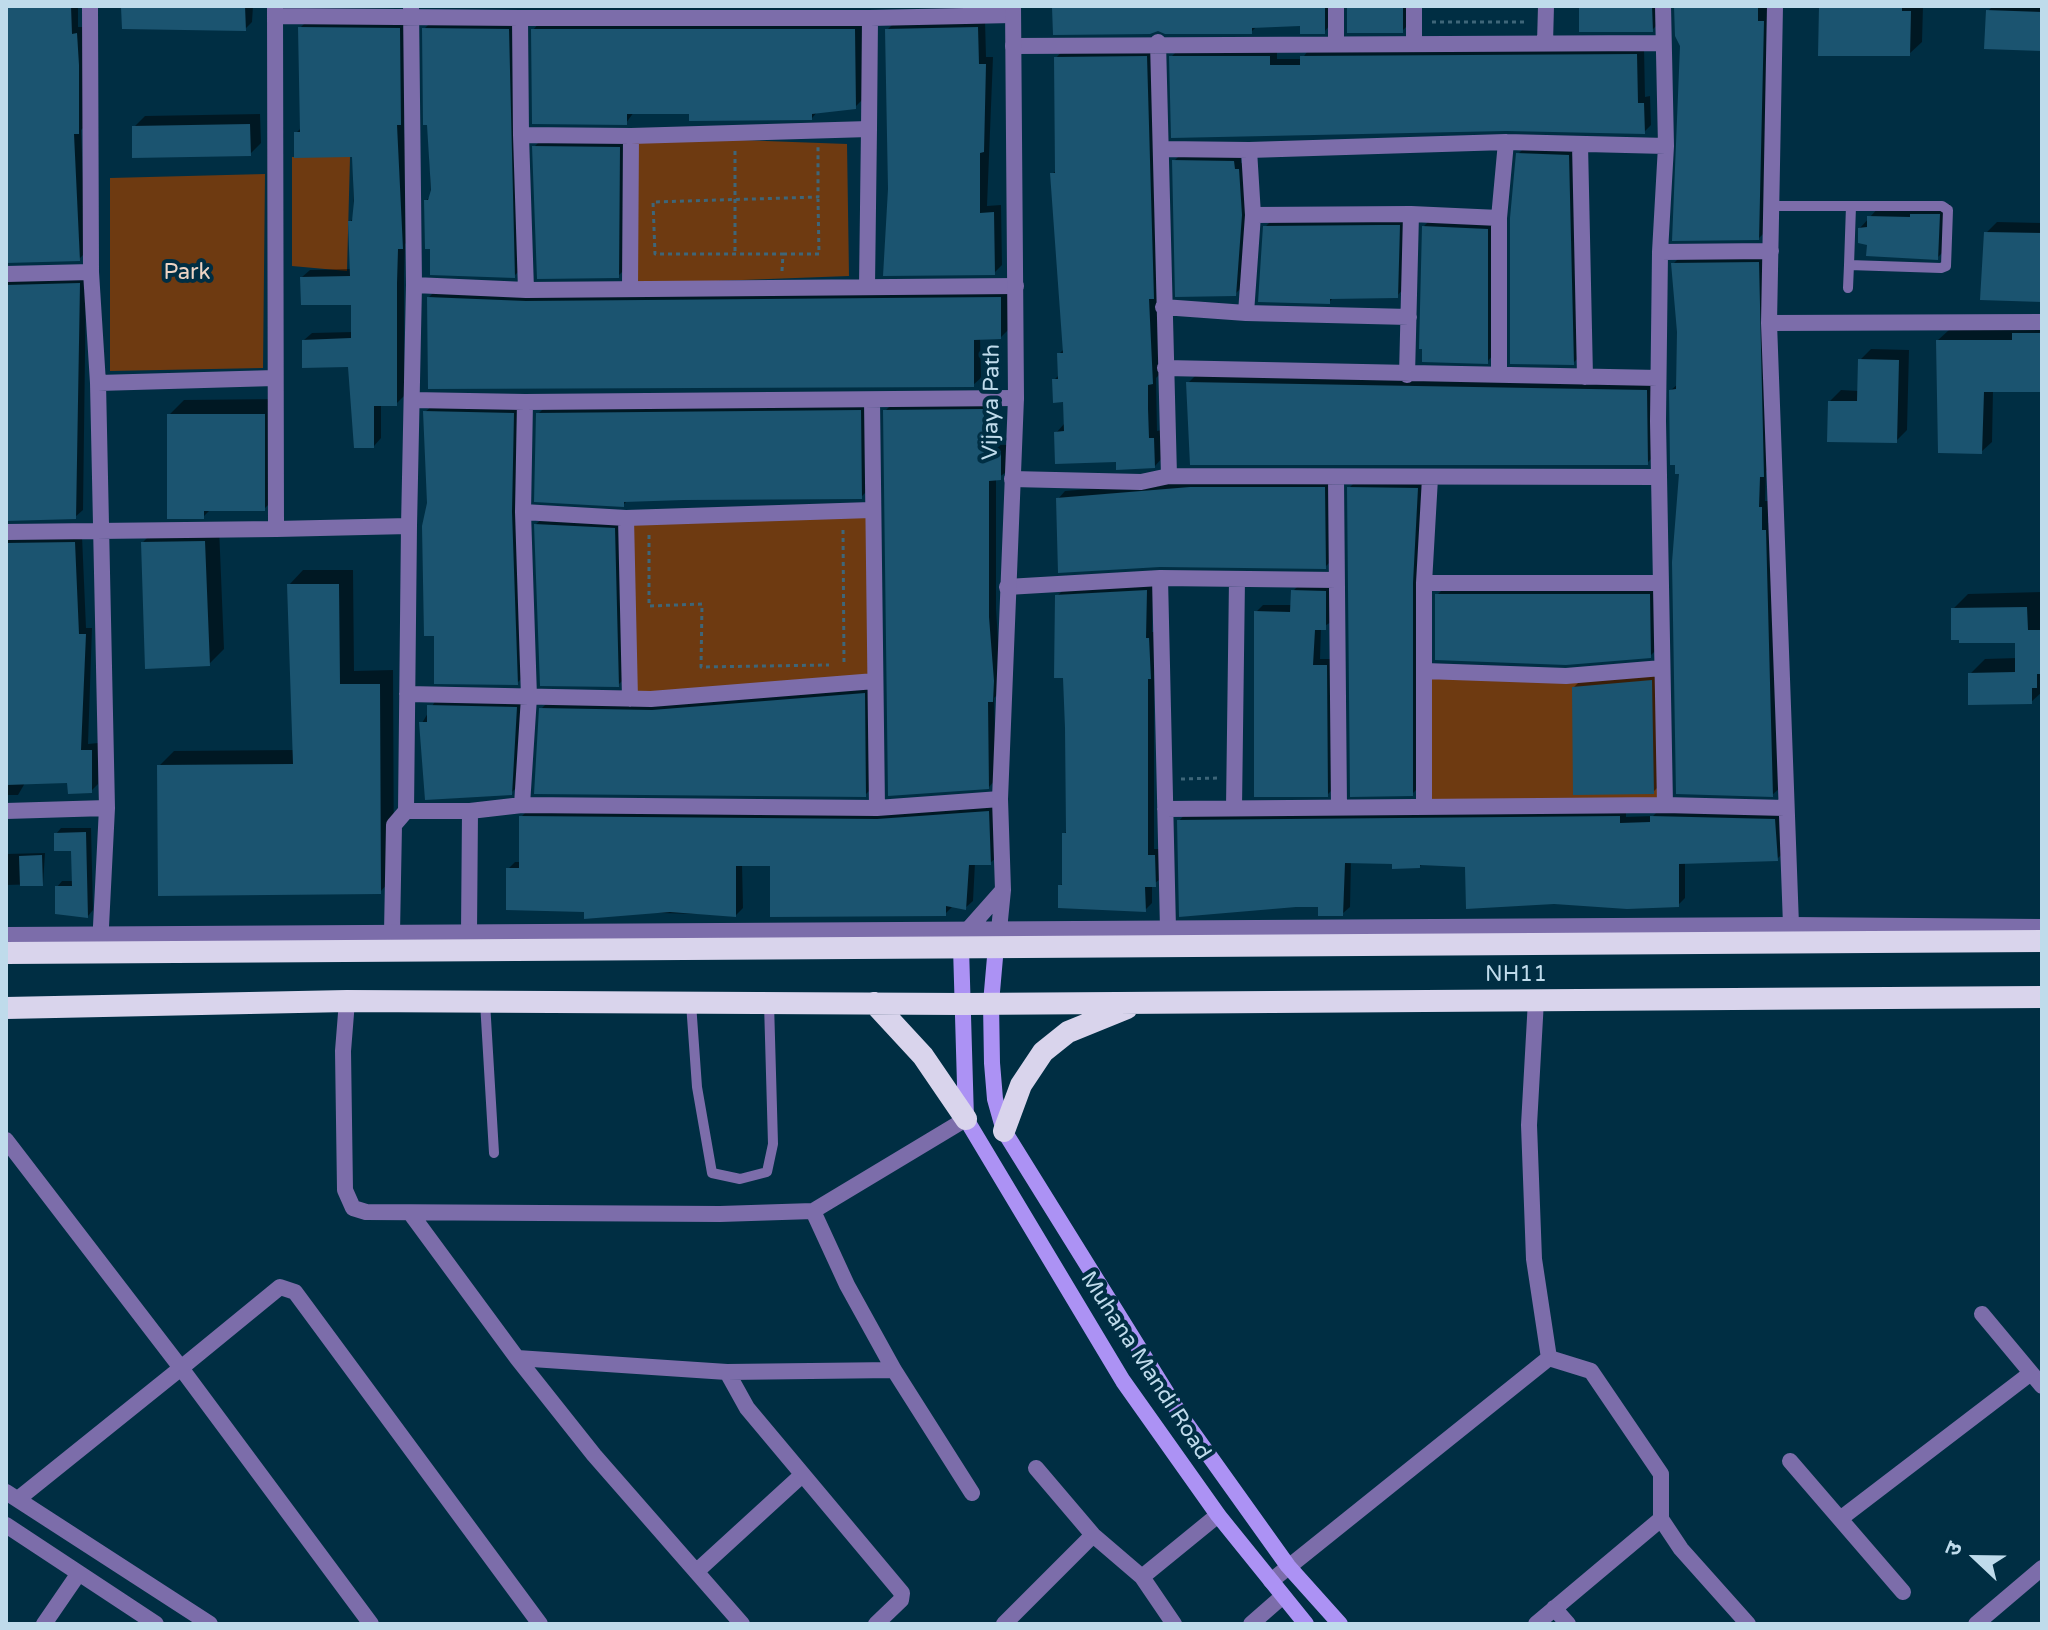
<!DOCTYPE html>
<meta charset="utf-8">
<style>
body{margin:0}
#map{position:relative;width:2048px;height:1630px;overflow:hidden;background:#002e43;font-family:"Varela Round","Noto Sans Devanagari",sans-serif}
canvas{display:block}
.frame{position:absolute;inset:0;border:8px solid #bfdbeb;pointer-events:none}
.north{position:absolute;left:1936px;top:1518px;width:80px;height:80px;-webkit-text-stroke:6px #002e43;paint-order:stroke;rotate:292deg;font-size:22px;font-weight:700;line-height:32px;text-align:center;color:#bfdbeb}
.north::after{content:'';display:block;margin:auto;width:28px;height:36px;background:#bfdbeb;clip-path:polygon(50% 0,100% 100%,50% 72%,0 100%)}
</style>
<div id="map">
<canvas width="2048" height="1630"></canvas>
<div class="frame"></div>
<div class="north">उ</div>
</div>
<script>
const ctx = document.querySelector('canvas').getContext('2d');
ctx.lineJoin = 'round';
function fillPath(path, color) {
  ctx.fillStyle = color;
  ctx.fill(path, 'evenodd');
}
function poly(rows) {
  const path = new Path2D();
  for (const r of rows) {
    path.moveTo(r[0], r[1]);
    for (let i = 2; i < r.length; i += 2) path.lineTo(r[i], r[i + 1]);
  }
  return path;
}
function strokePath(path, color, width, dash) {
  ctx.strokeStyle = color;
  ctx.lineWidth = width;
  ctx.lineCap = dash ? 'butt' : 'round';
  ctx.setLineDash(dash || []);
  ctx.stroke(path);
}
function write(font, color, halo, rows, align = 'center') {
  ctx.font = font + ' "Varela Round",sans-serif';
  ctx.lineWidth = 8;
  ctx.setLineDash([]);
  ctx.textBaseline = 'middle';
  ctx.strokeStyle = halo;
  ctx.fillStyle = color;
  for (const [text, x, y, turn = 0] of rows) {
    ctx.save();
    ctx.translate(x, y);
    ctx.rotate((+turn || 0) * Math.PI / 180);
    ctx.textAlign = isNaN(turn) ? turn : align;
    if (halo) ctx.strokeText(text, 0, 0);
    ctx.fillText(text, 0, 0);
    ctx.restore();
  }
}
const green = poly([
 [631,136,847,144,849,276,636,284],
 [292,157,350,157,347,271,292,266],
 [265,174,263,368,110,371,110,178],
 [871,510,875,681,630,699,626,518],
 [1662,668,1665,805,1424,805,1425,671]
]);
const shadow = poly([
 [6,6,78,6,78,27,84,27,86,125,81,130,86,252,79,259,6,261],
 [125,6,253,6,252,22,245,29],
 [1055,6,1331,6,1331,24,1324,32,1302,24,1257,26,1251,32,1159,29,1055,33],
 [1348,6,1409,6,1409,24,1402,31],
 [1579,6,1659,6,1659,23,1652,30],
 [1675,6,1767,6,1767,15,1770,15,1766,231,1759,238,1682,45],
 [1811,6,1923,6,1922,42,1909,54,1821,7],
 [1993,6,2042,6,2042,49,1988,11],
 [308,20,407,21,408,116,404,120,409,240,405,244,404,274,404,396,396,404,381,404,381,438,374,446,350,365,304,340,312,333,353,332,353,303,302,277,310,270,352,269,350,222,354,217,353,155,296,133,302,127,300,28],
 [985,20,986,57,993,57,987,206,1001,205,1002,265,994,273,890,189,887,30,895,22],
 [431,22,515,23,521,269,514,276,426,201,431,195,424,29],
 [540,22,862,22,862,100,855,107,818,111,812,118,634,112,626,123,533,30],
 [1644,48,1645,97,1650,96,1651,125,1644,132,1171,57,1178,50,1277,50,1277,59,1302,59,1309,49],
 [1064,49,1155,49,1160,374,1156,378,1157,431,1162,430,1163,457,1155,466,1118,459,1056,433,1064,424,1065,400,1054,380,1059,375,1059,354,1065,348,1052,174,1057,170,1056,58],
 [260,114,261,143,250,154,134,127,145,116],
 [541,140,626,141,625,269,618,276,534,147],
 [1525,147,1575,149,1580,356,1573,363,1518,154],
 [1181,154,1241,155,1241,163,1245,163,1248,207,1242,287,1235,294,1174,161],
 [1950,204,1948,247,1937,258,1860,228,1880,206],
 [1274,218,1407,218,1405,287,1397,296,1334,297,1329,302,1265,227],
 [1431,219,1494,222,1494,354,1487,362,1424,226],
 [1997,222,2042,223,2042,300,1986,233],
 [1681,256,1765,256,1770,468,1766,471,1765,501,1769,501,1768,523,1772,523,1780,788,1772,795,1681,472,1671,390,1678,384,1679,332,1673,264],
 [6,275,86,277,83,510,75,517,6,519],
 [436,290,1008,291,1008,330,1001,337,980,337,981,378,973,385,429,297],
 [2025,324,2042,324,2042,390,1993,390,1992,442,1981,452,1938,340,1949,330,2018,330],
 [1871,349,1909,350,1907,430,1896,441,1830,401,1841,390,1859,391,1860,360],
 [1195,376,1654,384,1654,456,1647,463,1188,383],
 [279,399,279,494,264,509,211,509,203,517,169,415,184,400],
 [893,403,991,403,991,444,1007,445,1008,471,996,479,996,609,1000,672,1000,692,994,698,996,779,989,787,885,411],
 [867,404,868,490,861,497,628,500,623,505,538,414,545,407],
 [433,405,520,406,524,676,517,683,436,634,425,412],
 [1199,480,1332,481,1332,560,1325,567,1160,565,1058,499,1065,491],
 [1356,481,1425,481,1419,787,1412,794,1349,488],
 [543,518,621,522,625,678,618,685,536,524],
 [158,527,219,527,224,649,209,664,143,542],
 [6,530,82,536,86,628,92,628,88,744,98,743,98,784,91,791,69,781,25,783,18,795,6,795],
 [303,570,353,570,354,671,393,670,394,877,380,892,159,766,174,751,294,750,289,585],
 [1153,584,1152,632,1156,632,1157,670,1154,673,1154,849,1162,849,1162,878,1152,885,1152,903,1145,910,1060,886,1064,882,1064,834,1068,830,1067,699,1057,596,1064,589],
 [1300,584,1332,585,1333,621,1321,628,1320,659,1333,659,1334,788,1327,795,1256,612,1263,605,1292,605,1293,591],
 [1444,588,1656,588,1657,649,1650,656,1437,595],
 [2042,592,2042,692,2031,702,1970,674,1985,659,2017,658,2017,641,1953,609,1968,594],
 [1658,674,1660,785,1653,792,1575,793,1574,687,1581,680],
 [871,687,872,788,865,795,541,709,549,701],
 [437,698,524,700,519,785,511,793,422,723],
 [996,805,998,856,990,863,975,863,973,901,965,908,953,906,945,914,772,864,742,864,743,908,736,915,586,911,508,869,515,862,521,862,521,817,528,810],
 [1626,810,1626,817,1653,816,1659,810,1781,812,1784,852,1777,859,1685,862,1685,898,1678,905,1467,865,1423,863,1420,866,1351,861,1350,907,1342,914,1320,905,1179,821,1186,813],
 [61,828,91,828,93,910,88,916,57,887,62,881,74,881,73,849,56,834],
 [45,853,43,884,6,885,6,854]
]);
const building = poly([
 [6,6,71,6,72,34,77,33,79,65,79,134,74,134,80,261,6,263],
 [245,6,246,31,122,29,121,7],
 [700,6,855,6,855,7],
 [1168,6,1325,6,1325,34,1300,34,1300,26,1252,28,1252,34,1165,34,1158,31,1150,34,1053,35,1052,7],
 [1347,6,1403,6,1403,33,1347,33],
 [1579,6,1652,6,1653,32,1579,32],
 [1674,6,1758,6,1758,21,1764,21,1759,240,1672,241,1680,46,1675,36],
 [1819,6,1902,6,1902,11,1911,11,1910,56,1818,56],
 [1986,10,2042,12,2042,51,1984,49],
 [298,27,400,28,401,125,397,125,403,249,398,249,397,283,397,406,374,406,374,448,354,448,348,367,302,368,302,340,351,338,351,305,301,305,300,277,350,276,348,221,352,221,354,201,352,157,294,158,294,132,300,132],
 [978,27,979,64,986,64,984,152,980,153,980,213,994,212,995,275,883,276,888,189,885,29],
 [422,28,509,29,515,278,430,275,430,249,425,249,424,200,428,200,431,190,427,125,423,125],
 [531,29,855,29,856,109,812,114,812,120,689,121,689,114,627,114,627,125,532,124],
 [1637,54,1638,103,1644,103,1645,134,1506,131,1171,138,1169,56,1270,56,1270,65,1300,65,1300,56],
 [1147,56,1154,299,1149,299,1153,384,1148,385,1148,409,1149,438,1154,438,1155,468,1116,470,1116,462,1055,464,1054,432,1064,431,1063,402,1053,403,1052,379,1058,379,1057,353,1063,353,1050,173,1055,173,1054,57],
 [250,124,251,156,132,158,132,126],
 [532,146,620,147,619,278,537,279],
 [1516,153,1569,155,1574,365,1510,364,1510,218],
 [1172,160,1234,161,1235,169,1239,169,1242,215,1236,296,1175,297],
 [1910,214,1940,214,1938,260,1866,256,1867,245,1858,243,1858,228,1867,227,1867,216,1910,217],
 [1380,225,1400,225,1398,298,1330,299,1330,304,1258,302,1263,226],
 [1422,226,1488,229,1488,364,1422,362,1422,349,1419,349],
 [1984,232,2042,233,2042,302,1980,300],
 [1759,262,1764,477,1760,477,1759,507,1762,507,1762,530,1766,530,1773,797,1676,794,1672,562,1679,474,1675,474,1675,465,1670,465,1669,390,1676,389,1677,332,1671,263],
 [80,283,76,519,6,521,6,285],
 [427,297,526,301,1001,297,1001,339,974,340,974,387,428,389],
 [2012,333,2042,333,2042,392,1984,392,1982,454,1938,453,1936,340,2012,340],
 [1858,359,1899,360,1897,443,1827,442,1828,401,1857,401],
 [1186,382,1647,390,1648,465,1190,465],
 [984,409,985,451,1001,451,1001,480,989,481,989,617,994,681,993,702,988,702,989,789,888,796,883,410],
 [861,410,862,499,684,500,624,502,624,507,534,502,536,413],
 [423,411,514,413,512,512,518,685,434,684,434,636,424,636,422,526,427,503],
 [167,414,265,414,265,511,204,511,204,519,167,519],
 [1190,487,1325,487,1326,569,1160,567,1058,573,1056,498],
 [1347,487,1418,488,1413,583,1413,796,1350,797],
 [534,524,615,528,619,687,540,686],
 [205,541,210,666,145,669,141,542],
 [75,542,79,634,86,634,81,750,92,750,92,793,68,794,67,783,6,785,6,543],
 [287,584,339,584,340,684,380,684,381,894,158,896,157,765,293,764],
 [1147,590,1146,638,1149,638,1151,679,1148,679,1148,855,1155,855,1156,887,1145,887,1146,912,1058,908,1058,885,1062,885,1062,833,1066,833,1065,728,1063,678,1054,678,1055,595],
 [1291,590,1326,591,1326,630,1315,630,1313,665,1327,665,1328,797,1254,797,1254,611,1290,612],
 [1435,594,1650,594,1651,658,1566,665,1435,660],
 [2027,607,2028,630,2040,630,2041,674,2037,674,2037,688,2032,688,2032,704,1968,705,1968,673,2015,672,2015,643,1959,643,1959,640,1951,640,1951,608],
 [1652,680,1654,794,1573,795,1572,687],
 [865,693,866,797,534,794,539,708,652,710],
 [427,705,517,707,512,795,425,800,419,722,427,722],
 [989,811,991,865,969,865,966,910,946,906,946,916,770,917,770,866,736,866,736,917,670,912,584,919,584,912,506,910,506,868,519,868,519,816,877,819],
 [1620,816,1620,823,1650,822,1650,816,1775,819,1778,861,1679,864,1679,907,1627,909,1554,904,1466,909,1465,867,1420,865,1420,868,1392,869,1392,864,1345,863,1343,916,1318,916,1318,907,1296,907,1179,917,1177,820],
 [86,832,88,918,55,914,55,886,72,886,71,851,54,851,54,833],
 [42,855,43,886,20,886,19,856]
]);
const path = poly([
 [1432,22,1527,22],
 [735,151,735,254],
 [783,254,819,254,818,199],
 [782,271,783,254,655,254,653,202,818,197,818,147],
 [843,530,844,665],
 [649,535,649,606,702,604,701,667,829,665],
 [1181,779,1218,778]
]);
const service = poly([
 [1772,206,1942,206,1948,210,1946,266,1941,268,1849,265,1851,206],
 [1848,288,1849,265],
 [485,1002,494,1153],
 [691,1003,697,1087,712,1173,740,1179,767,1172,773,1144,769,1003]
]);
const minor = poly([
 [90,6,91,272,98,383,107,808,100,946],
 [275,6,276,529,409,526,406,811,394,825,392,933],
 [1336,6,1336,42],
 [1414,6,1414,42],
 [1663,6,1666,146,1660,252,1658,421,1665,805],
 [1775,6,1769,323,1791,925],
 [275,16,520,18,521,135,631,136,869,129,870,18,1013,15],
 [520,18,870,18],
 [1158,42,1169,476],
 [1545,43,1546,6],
 [1013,46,1663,43],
 [521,135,526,290],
 [1580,144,1585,377],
 [1163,149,1249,150,1506,142,1666,146],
 [1253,215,1411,214,1499,218],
 [1660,252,1771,251],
 [6,274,91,272],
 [414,285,526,290,1016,286],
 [867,286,869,129],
 [630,288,631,136],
 [1163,307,1246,313,1409,317],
 [1246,313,1253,215,1249,150],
 [1769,323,2042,322],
 [1165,368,1658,378],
 [1499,374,1499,218,1506,142],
 [1407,375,1411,214],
 [98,383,275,378],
 [412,400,525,402,1016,398],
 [872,400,877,808],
 [1012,479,1141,482,1169,476,1659,477],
 [1336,479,1339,807],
 [523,512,626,518,871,510],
 [626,518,630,699],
 [409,526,414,285,411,6],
 [6,532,276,529],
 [1160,578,1168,929],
 [1424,583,1660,583],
 [1007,587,1160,578,1337,580],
 [1425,671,1566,676,1662,668],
 [407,694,651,699,875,681],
 [522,805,529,697,523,512,525,402],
 [1424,805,1424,583,1430,478],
 [1234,808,1237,579],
 [1165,809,1665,805,1785,808],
 [6,811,107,808],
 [406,811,470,811,522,805,877,808,1000,799],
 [469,933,470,811],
 [1536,1000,1529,1125,1534,1259,1549,1358,1591,1371,1661,1474,1661,1519,1681,1549,1748,1624],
 [347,1001,343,1051,345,1190,353,1208,366,1212,720,1214,813,1211,966,1119],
 [6,1140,181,1368,18,1499],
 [813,1211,847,1285,894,1370,972,1493],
 [411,1214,517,1358,594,1455,742,1624],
 [1982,1314,2042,1386],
 [517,1358,727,1372,747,1408,902,1593,901,1600,876,1624],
 [727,1372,894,1370],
 [1790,1461,1903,1592],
 [1036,1468,1093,1535,1142,1577,1174,1624],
 [6,1492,210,1624],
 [1840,1519,2031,1373],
 [6,1525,156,1624],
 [697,1571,802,1475],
 [1142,1577,1218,1515],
 [1271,1581,1549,1358],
 [1554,1608,1568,1624],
 [44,1624,79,1573],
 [371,1624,181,1368,280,1287,295,1292,540,1624],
 [1004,1624,1093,1535],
 [1251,1624,1283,1596],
 [1536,1624,1661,1519],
 [1976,1624,2042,1568]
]);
const tertiary = poly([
 [964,934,1003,890],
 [6,935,1791,925,2042,927],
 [998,940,1003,890,1000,799,1016,398,1013,6]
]);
const secondary = poly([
 [996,946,991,1003,992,1063,995,1099,1004,1131,1183,1419,1288,1566,1340,1624],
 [961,947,966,1119,1123,1381,1218,1515,1306,1624]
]);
const trunk = poly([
 [6,953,2042,941],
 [874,1003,923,1056,966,1119],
 [6,1008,347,1001,963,1004,2042,997],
 [1004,1131,1021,1085,1043,1052,1068,1032,1127,1008]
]);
const parkNames = [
 ["Park",187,273]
];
const streetNames = [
 ["Vijaya Path",992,402,-89],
 ["NH11",1516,975],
 ["Muhana Mandi Road",1145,1366,57]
];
fillPath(green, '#6e3a11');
fillPath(shadow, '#0007');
fillPath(building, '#1b5470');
strokePath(path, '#3e6679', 3, [4, 4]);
strokePath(service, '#7c6daa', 10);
strokePath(minor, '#7c6daa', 16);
strokePath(tertiary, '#7c6daa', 16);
strokePath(secondary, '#ac92f4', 16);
strokePath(trunk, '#d9d4ec', 22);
write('22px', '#edd4c4', '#002e43', parkNames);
write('22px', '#bfdbeb', '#002e43', streetNames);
</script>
